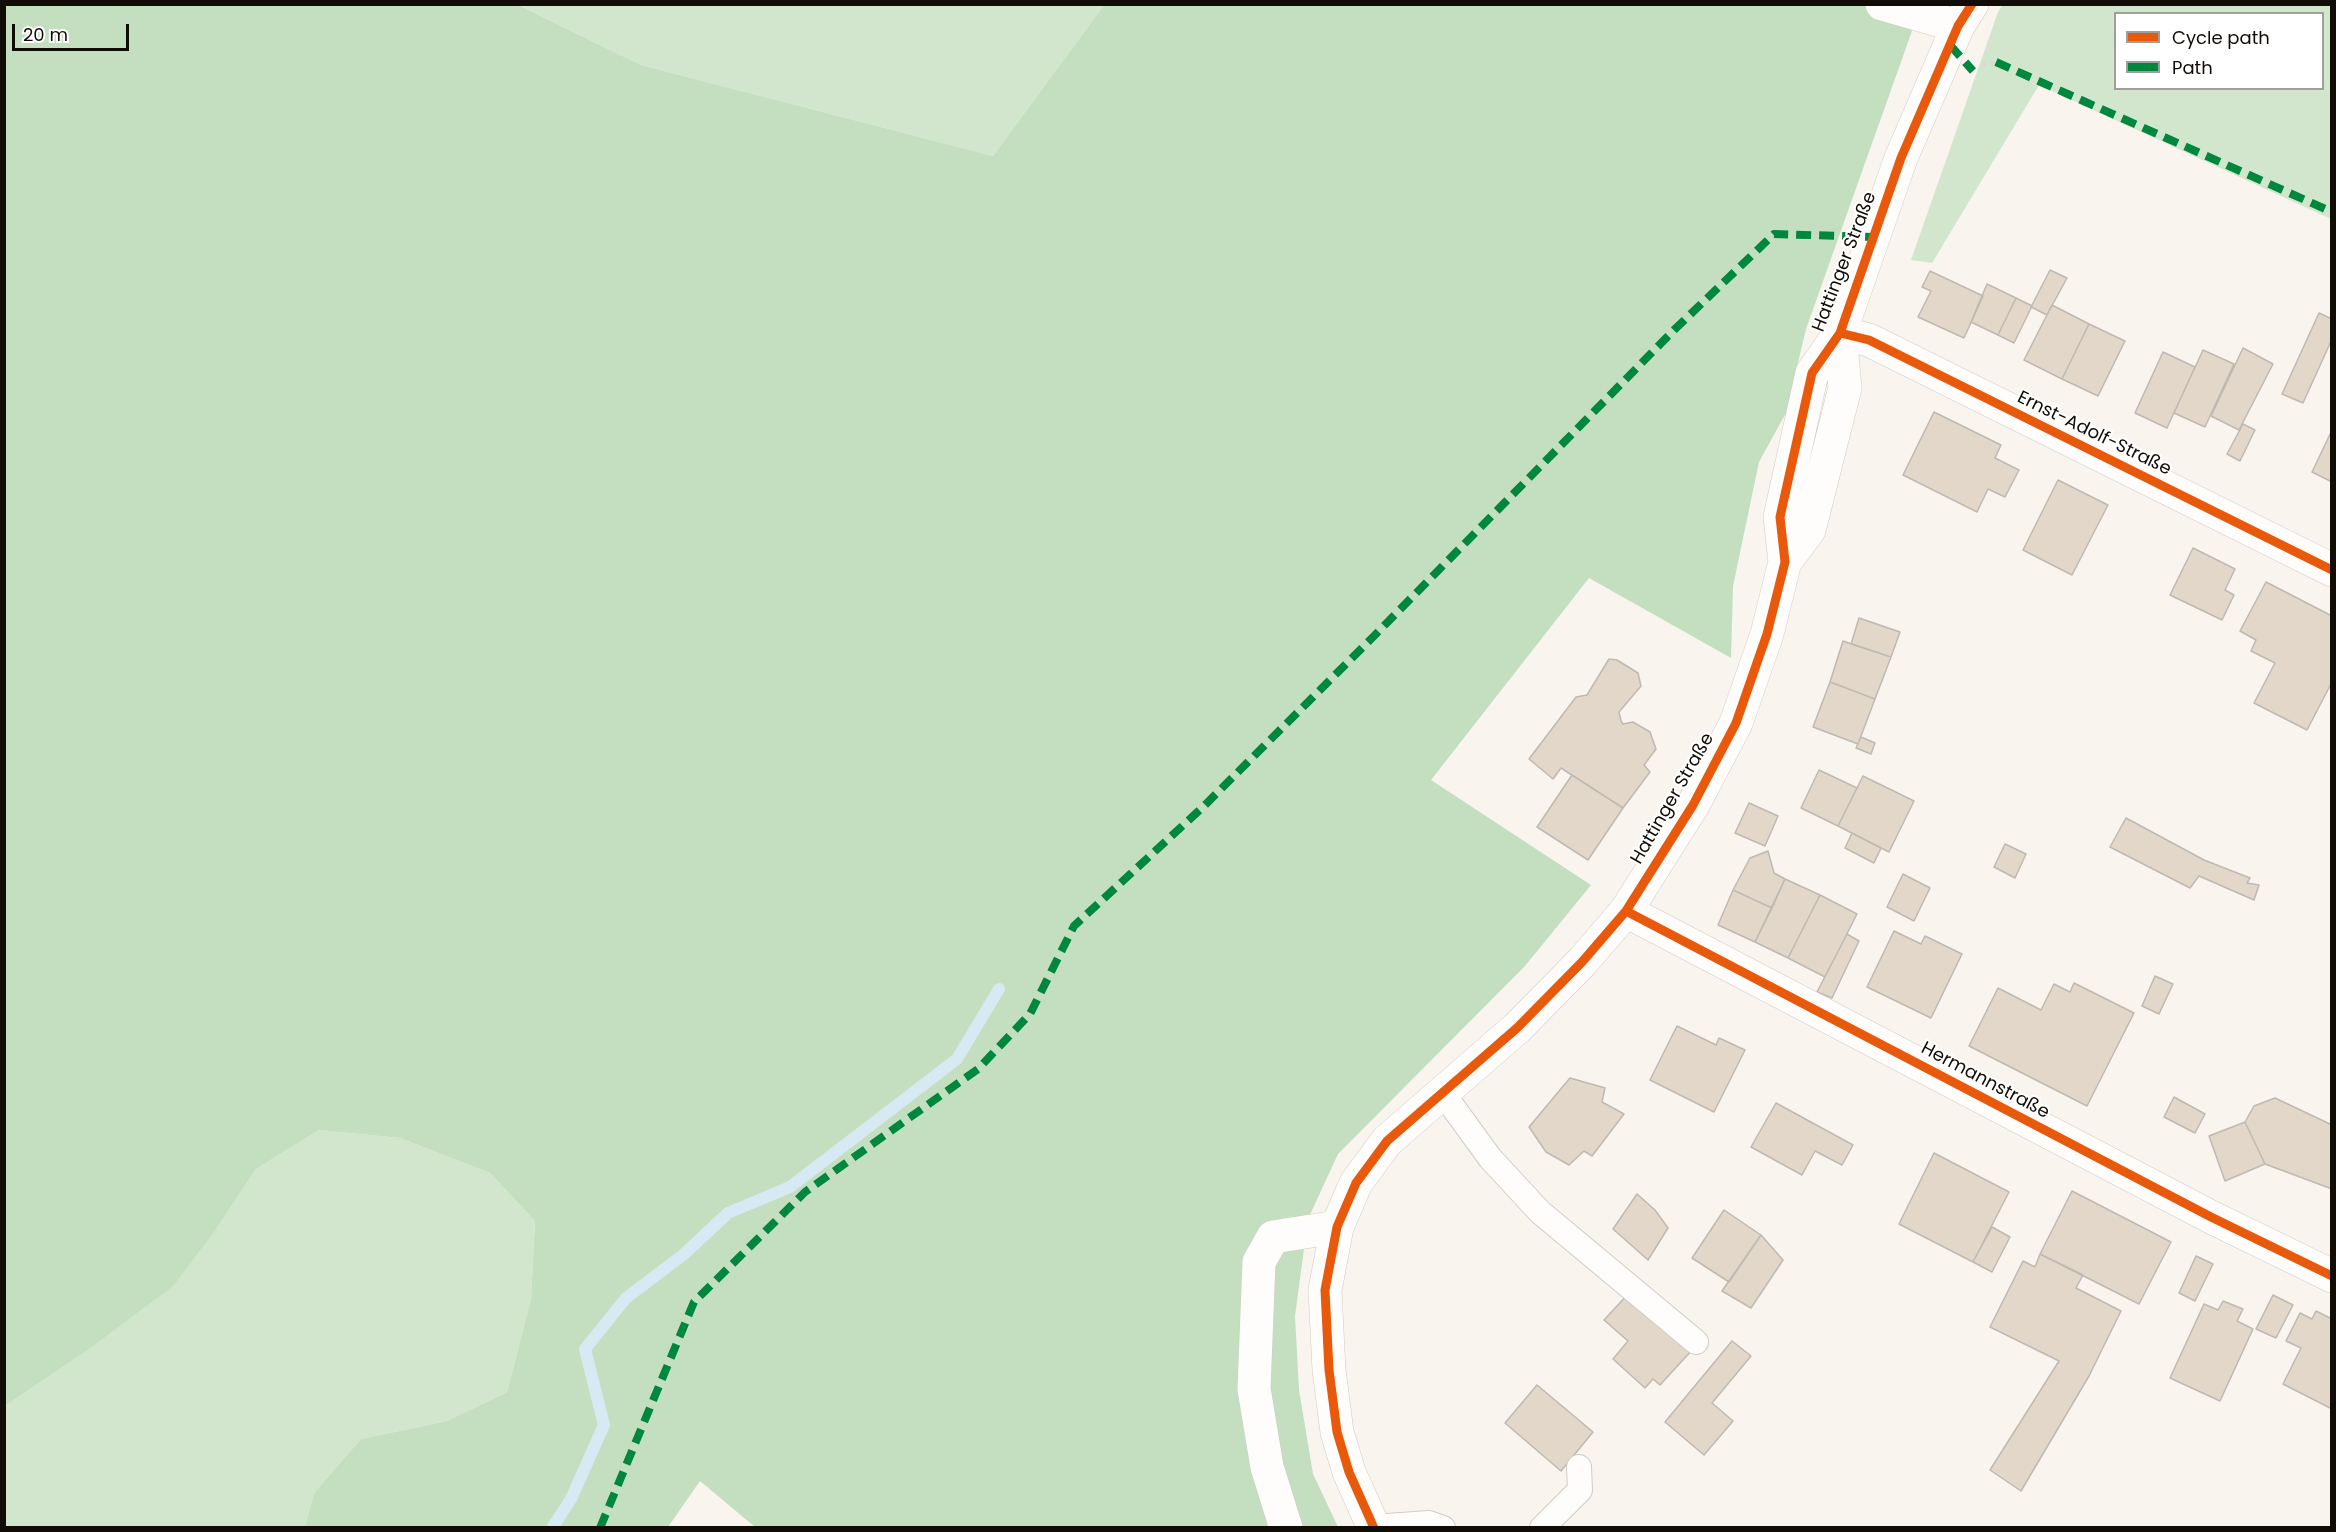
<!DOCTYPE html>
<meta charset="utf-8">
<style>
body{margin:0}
#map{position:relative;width:2336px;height:1532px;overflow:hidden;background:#f9f4ed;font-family:Poppins,sans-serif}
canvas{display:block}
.frame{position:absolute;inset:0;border:6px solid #110c05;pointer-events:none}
.legend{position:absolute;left:2114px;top:12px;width:210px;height:78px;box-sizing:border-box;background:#fff;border:2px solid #a09e9b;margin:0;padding:8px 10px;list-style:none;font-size:18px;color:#110c05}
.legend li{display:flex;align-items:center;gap:12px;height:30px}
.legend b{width:30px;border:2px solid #a09e9b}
.scale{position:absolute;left:12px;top:24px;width:117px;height:27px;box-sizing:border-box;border:3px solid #110c05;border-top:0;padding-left:8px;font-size:18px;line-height:21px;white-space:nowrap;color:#110c05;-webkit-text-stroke:4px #fff;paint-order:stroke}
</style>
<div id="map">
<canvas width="2336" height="1532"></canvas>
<div class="frame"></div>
<ul class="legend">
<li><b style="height:8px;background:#e8590c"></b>Cycle path</li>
<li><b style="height:8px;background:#00873e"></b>Path</li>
</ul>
<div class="scale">20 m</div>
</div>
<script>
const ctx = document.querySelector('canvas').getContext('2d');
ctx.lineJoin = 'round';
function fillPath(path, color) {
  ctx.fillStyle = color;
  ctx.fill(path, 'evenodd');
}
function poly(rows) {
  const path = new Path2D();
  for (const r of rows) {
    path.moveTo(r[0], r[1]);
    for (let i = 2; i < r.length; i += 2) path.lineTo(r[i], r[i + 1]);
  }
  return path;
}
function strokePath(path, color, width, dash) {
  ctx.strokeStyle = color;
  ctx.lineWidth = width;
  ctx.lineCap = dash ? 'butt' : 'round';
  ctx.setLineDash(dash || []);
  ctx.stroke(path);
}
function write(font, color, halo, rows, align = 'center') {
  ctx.font = font + ' Poppins,sans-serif';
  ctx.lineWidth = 4.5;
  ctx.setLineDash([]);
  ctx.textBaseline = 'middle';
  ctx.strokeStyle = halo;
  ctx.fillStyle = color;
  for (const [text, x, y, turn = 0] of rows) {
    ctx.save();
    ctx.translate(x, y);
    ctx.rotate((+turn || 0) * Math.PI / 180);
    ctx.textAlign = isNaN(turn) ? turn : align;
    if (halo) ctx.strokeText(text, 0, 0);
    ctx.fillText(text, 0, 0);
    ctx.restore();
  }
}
const green = poly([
 [2003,4,2331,5,2331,219,2039,85,1932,263,1911,260,1998,12],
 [2116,14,2322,14,2322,88,2116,88],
 [518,5,1104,5,993,156,641,65],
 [319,1130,400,1138,490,1173,535,1221,531,1299,507,1392,447,1421,361,1439,314,1493,305,1527,5,1528,5,1406,82,1354,217,1228,256,1169]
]);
const forest = poly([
 [5,5,518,5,641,65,993,156,1104,5,1900,5,1912,31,1806,329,1786,413,1759,462,1733,586,1731,658,1589,578,1431,780,1591,885,1525,966,1338,1154,1308,1219,1295,1316,1299,1390,1313,1474,1338,1527,755,1527,700,1481,668,1527,305,1527,314,1493,361,1439,447,1421,507,1392,531,1299,535,1221,490,1173,400,1138,319,1130,256,1169,217,1228,173,1286,82,1354,5,1406]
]);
const stream = poly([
 [552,1528,571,1499,604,1425,585,1349,626,1298,683,1255,728,1213,790,1187,957,1059,999,989]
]);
const building = poly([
 [2050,270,2067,278,2047,315,2031,307,2050,270],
 [1930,271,1983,296,1964,338,1918,317,1931,291,1922,287,1930,271],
 [1987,284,2016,298,1998,335,1971,322,1987,284],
 [2016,298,2032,306,2014,343,1998,335,2016,298],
 [2052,305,2089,324,2062,379,2024,360,2052,305],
 [2319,313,2332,319,2332,339,2303,403,2282,394,2319,313],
 [2089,324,2125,341,2098,396,2062,379,2089,324],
 [2243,348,2273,364,2239,430,2211,416,2243,348],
 [2203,350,2234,364,2205,427,2174,413,2203,350],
 [2163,352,2195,367,2167,428,2135,413,2163,352],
 [1934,412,2001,445,1995,458,2019,470,2005,497,1988,489,1977,512,1903,475,1934,412],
 [2243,424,2255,430,2240,461,2227,454,2243,424],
 [2332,430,2332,482,2312,472,2332,430],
 [2058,480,2108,505,2072,575,2023,550,2058,480],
 [2193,548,2235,569,2225,590,2234,595,2222,620,2170,595,2193,548],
 [2266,582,2332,616,2332,682,2307,730,2254,703,2275,663,2251,651,2256,640,2240,631,2266,582],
 [1859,618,1900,632,1891,657,1851,644,1859,618],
 [1843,641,1891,657,1875,699,1830,682,1843,641],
 [1609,659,1617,660,1638,673,1641,686,1619,712,1621,721,1623,724,1633,722,1650,732,1656,749,1644,765,1650,772,1623,808,1561,768,1553,779,1529,759,1576,697,1587,695,1609,659],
 [1830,682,1875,699,1858,744,1813,727,1830,682],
 [1861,737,1875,743,1871,754,1856,748,1861,737],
 [1819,770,1857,788,1838,826,1801,808,1819,770],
 [1572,775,1623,808,1588,860,1537,827,1572,775],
 [1863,776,1914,801,1889,852,1838,826,1863,776],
 [1749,803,1778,816,1765,846,1735,833,1749,803],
 [2126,818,2204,860,2250,878,2247,883,2259,885,2254,900,2199,876,2190,888,2110,847,2126,818],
 [1852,833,1881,848,1874,863,1845,848,1852,833],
 [2005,844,2026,854,2015,878,1994,867,2005,844],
 [1768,851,1774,873,1785,879,1772,908,1733,890,1750,858,1768,851],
 [1903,874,1930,888,1914,921,1887,907,1903,874],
 [1785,879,1820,895,1788,958,1755,942,1785,879],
 [1733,890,1772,908,1755,942,1718,925,1733,890],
 [1820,895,1857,914,1825,977,1788,958,1820,895],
 [1894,931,1921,944,1925,936,1962,954,1931,1018,1867,987,1894,931],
 [1847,934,1859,941,1832,998,1817,992,1847,934],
 [2155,976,2173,984,2159,1014,2142,1006,2155,976],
 [2074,983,2134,1013,2087,1106,1969,1046,1998,988,2041,1010,2054,984,2070,992,2074,983],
 [1677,1026,1716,1045,1719,1038,1745,1050,1714,1112,1650,1080,1677,1026],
 [1570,1078,1605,1088,1602,1102,1624,1114,1592,1156,1584,1151,1569,1165,1546,1152,1529,1127,1570,1078],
 [2174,1097,2205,1114,2195,1133,2164,1117,2174,1097],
 [2275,1098,2332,1125,2332,1189,2265,1164,2245,1122,2254,1106,2275,1098],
 [1776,1103,1853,1145,1842,1165,1815,1151,1802,1175,1751,1147,1776,1103],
 [2245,1122,2265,1164,2225,1181,2209,1136,2245,1122],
 [1934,1153,2009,1192,1973,1262,1899,1224,1934,1153],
 [2072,1191,2171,1242,2139,1304,2040,1254,2072,1191],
 [1637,1194,1655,1210,1668,1228,1648,1260,1613,1229,1637,1194],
 [1724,1210,1761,1235,1729,1282,1692,1258,1724,1210],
 [1992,1227,2010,1237,1992,1272,1973,1262,1992,1227],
 [1761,1235,1783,1260,1751,1308,1722,1291,1761,1235],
 [2040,1254,2083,1275,2076,1288,2121,1311,2089,1376,2021,1491,1990,1470,2059,1361,1990,1327,2023,1261,2035,1267,2040,1254],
 [2196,1256,2213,1264,2195,1301,2179,1293,2196,1256],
 [1630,1292,1693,1349,1660,1385,1653,1379,1645,1388,1613,1359,1628,1341,1604,1320,1630,1292],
 [2273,1295,2293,1305,2276,1338,2256,1329,2273,1295],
 [2223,1301,2243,1309,2237,1321,2253,1329,2220,1401,2170,1378,2204,1304,2218,1310,2223,1301],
 [2316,1311,2332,1319,2332,1409,2283,1384,2301,1348,2286,1341,2300,1313,2312,1319,2316,1311],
 [1732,1341,1751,1356,1712,1403,1733,1421,1704,1455,1665,1422,1732,1341],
 [1537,1385,1593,1432,1561,1471,1505,1423,1537,1385]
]);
const path = poly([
 [1983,64,1996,62]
]);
const lane = poly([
 [1442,1092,1490,1158,1540,1212,1696,1342],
 [1373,1527,1429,1523,1443,1528],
 [1542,1528,1580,1490,1579,1467]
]);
const street = poly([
 [1882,4,1958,26],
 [1840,333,1869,340,2332,570],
 [1626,911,2211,1217,2332,1276],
 [1286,1528,1267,1467,1254,1389,1259,1262,1273,1237,1337,1227]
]);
const secondary = poly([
 [1785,562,1809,530,1845,388,1840,333],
 [1374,1528,1349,1472,1337,1432,1329,1370,1325,1290,1337,1227,1356,1183,1387,1141,1517,1028,1582,962,1626,911,1693,805,1736,723,1767,634,1785,562,1780,517,1812,373,1840,333,1901,158,1958,26,1972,4]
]);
const quiet = poly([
 [1950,45,1973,71],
 [1996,62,2332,212],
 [600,1528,694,1302,805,1192,978,1069,1030,1014,1074,926,1204,806,1373,637,1674,330,1774,234,1873,237]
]);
const cycleway = poly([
 [1840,333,1869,340,2332,570],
 [1626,911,2211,1217,2332,1276],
 [1374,1528,1349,1472,1337,1432,1329,1370,1325,1290,1337,1227,1356,1183,1387,1141,1517,1028,1582,962,1626,911,1693,805,1736,723,1767,634,1785,562,1780,517,1812,373,1840,333,1901,158,1958,26,1972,4]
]);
const streetNames = [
 ["Hattinger Straße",1845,262,-69],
 ["Ernst-Adolf-Straße",2094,434,26],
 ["Hattinger Straße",1673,799,-60],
 ["Hermannstraße",1985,1081,28]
];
fillPath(green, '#d2e6ce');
fillPath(forest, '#c3dfbf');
strokePath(stream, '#d7e9f3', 12);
fillPath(building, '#e2d7c9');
strokePath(building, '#beb9b2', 1.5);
strokePath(lane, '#d1ccc5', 26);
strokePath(street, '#d1ccc5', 34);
strokePath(secondary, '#d1ccc5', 34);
strokePath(path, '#dad8d6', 4, [3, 4.5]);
strokePath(lane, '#fefdfc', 24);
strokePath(street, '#fefdfc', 33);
strokePath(secondary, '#fefdfc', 33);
strokePath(quiet, '#00873e', 8, [15, 8]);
strokePath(cycleway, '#e8590c', 9);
write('18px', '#110c05', '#fff', streetNames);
</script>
